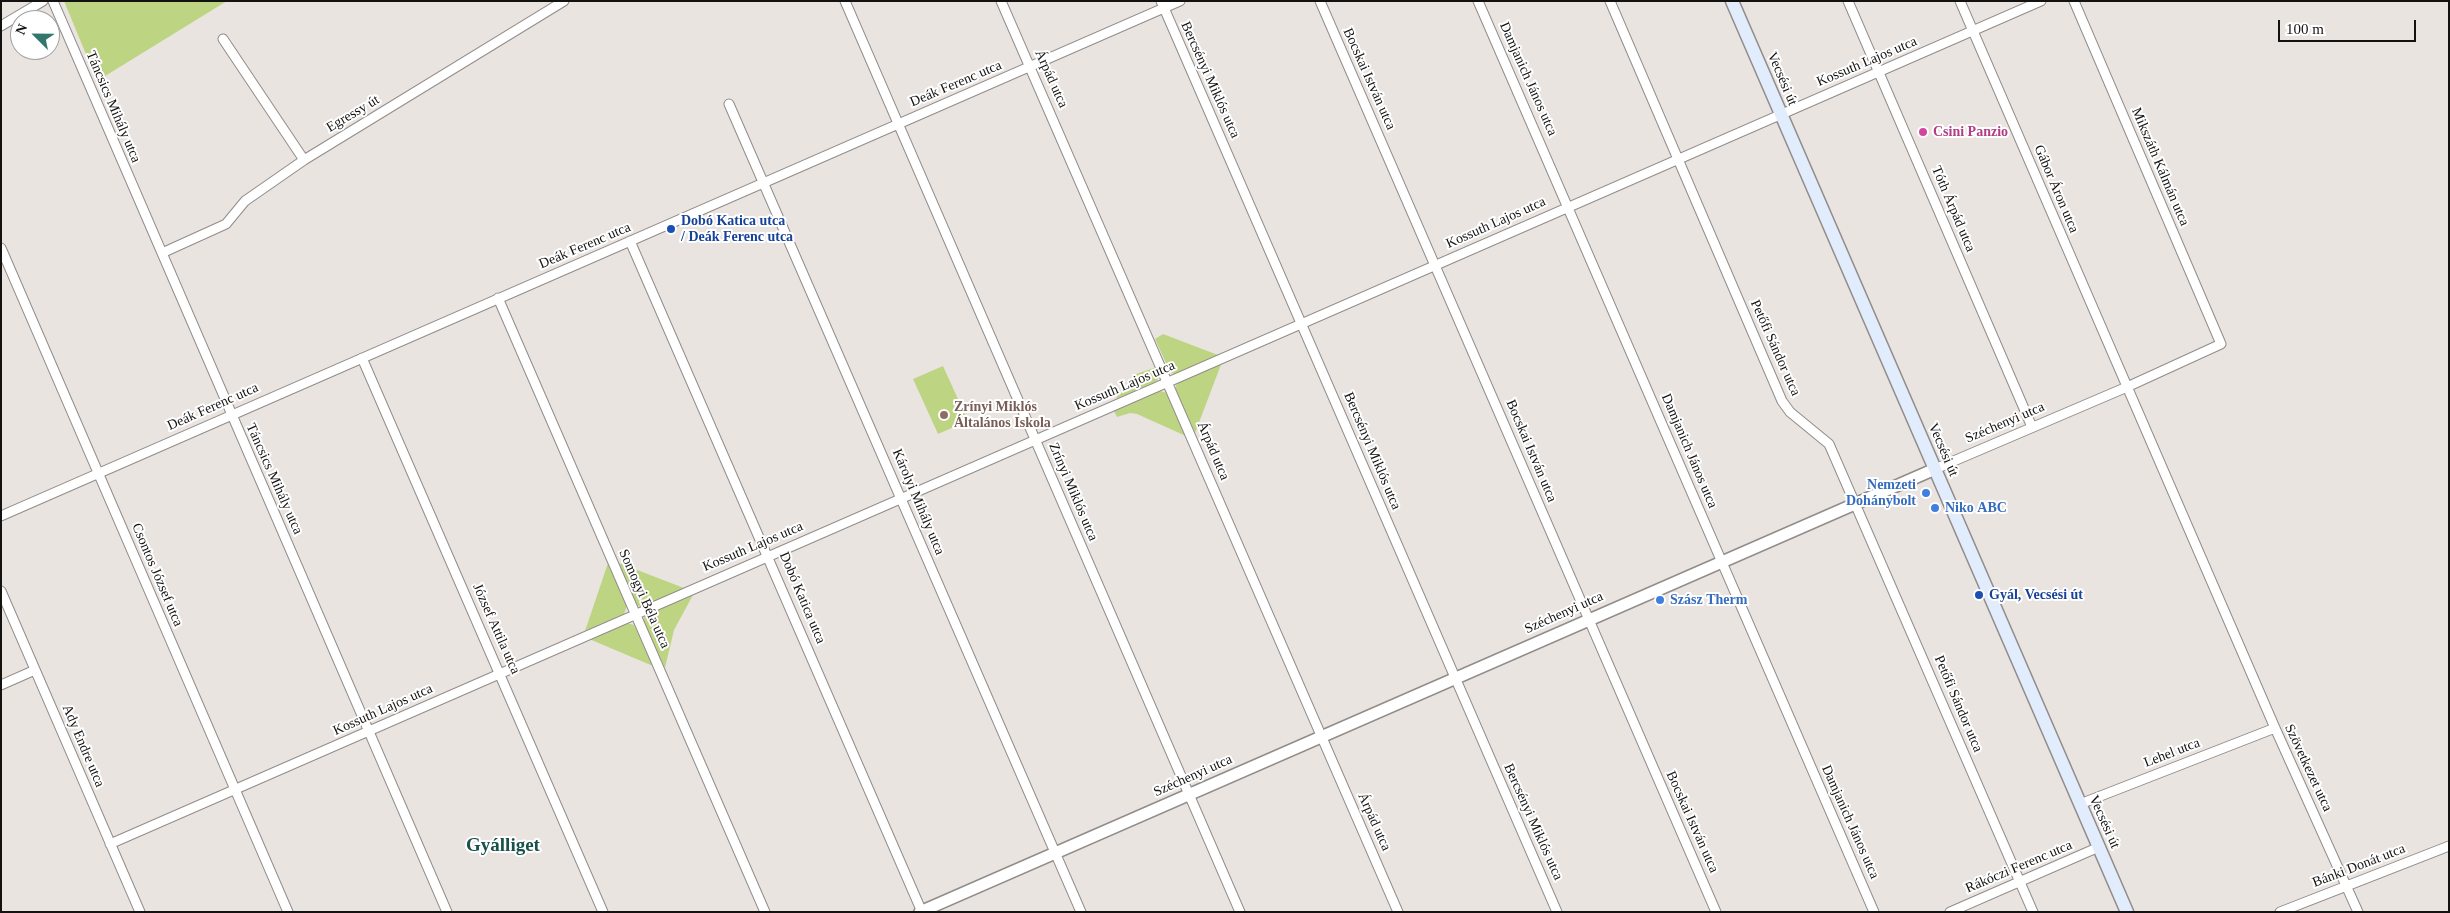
<!DOCTYPE html>
<meta charset="utf-8">
<style>
body{margin:0}
#map{position:relative;width:2450px;height:913px;overflow:hidden;background:#eae4e1;font-family:"Times New Roman",serif}
canvas{display:block}
.frame{position:absolute;inset:0;border:2px solid #141211;pointer-events:none}
.north{position:absolute;left:10px;top:10px;width:50px;height:50px;box-sizing:border-box;background:#fff;border:1px solid #a1a0a0;border-radius:50%;rotate:293deg;font-size:14px;font-weight:700;line-height:20px;text-align:center;color:#141211}
.north::after{content:'';display:block;margin:auto;width:18px;height:22px;background:#31776d;clip-path:polygon(50% 0,100% 100%,50% 72%,0 100%)}
.scale{position:absolute;left:2278px;top:20px;width:138px;height:22px;box-sizing:border-box;border:2px solid #141211;border-top:0;padding-left:6px;font-size:15px;line-height:18px;white-space:nowrap;color:#141211;-webkit-text-stroke:4px #fff;paint-order:stroke}
</style>
<div id="map">
<canvas width="2450" height="913"></canvas>
<div class="frame"></div>
<div class="north">N</div>
<div class="scale">100 m</div>
</div>
<script>
const ctx = document.querySelector('canvas').getContext('2d');
ctx.lineJoin = 'round';
function fillPath(path, color) {
  ctx.fillStyle = color;
  ctx.fill(path, 'evenodd');
}
function poly(rows) {
  const path = new Path2D();
  for (const r of rows) {
    path.moveTo(r[0], r[1]);
    for (let i = 2; i < r.length; i += 2) path.lineTo(r[i], r[i + 1]);
  }
  return path;
}
function strokePath(path, color, width, dash) {
  ctx.strokeStyle = color;
  ctx.lineWidth = width;
  ctx.lineCap = dash ? 'butt' : 'round';
  ctx.setLineDash(dash || []);
  ctx.stroke(path);
}
function write(font, color, halo, rows, align = 'center') {
  ctx.font = font + ' "Times New Roman",serif';
  ctx.lineWidth = 4;
  ctx.setLineDash([]);
  ctx.textBaseline = 'middle';
  ctx.strokeStyle = halo;
  ctx.fillStyle = color;
  for (const [text, x, y, turn = 0] of rows) {
    ctx.save();
    ctx.translate(x, y);
    ctx.rotate((+turn || 0) * Math.PI / 180);
    ctx.textAlign = isNaN(turn) ? turn : align;
    if (halo) ctx.strokeText(text, 0, 0);
    ctx.fillText(text, 0, 0);
    ctx.restore();
  }
}
const green = poly([
 [64,1,227,1,97,81],
 [1163,334,1218,355,1174,374,1170,372,1155,339],
 [1222,362,1195,433,1175,389,1177,383],
 [943,366,968,421,938,434,913,379],
 [1157,367,1160,375,1157,381,1116,399,1120,391,1132,384,1136,374],
 [1160,391,1167,393,1188,437,1137,414,1130,413,1117,417,1114,411],
 [608,563,627,606,624,614,585,631],
 [619,563,684,588,641,607,635,604],
 [693,595,674,630,665,668,643,620,645,616],
 [627,623,634,625,653,666,589,639]
]);
const minor = poly([
 [53,1,447,912],
 [845,1,1240,912],
 [1001,1,1398,912],
 [1161,1,1557,912],
 [1320,1,1716,912],
 [1478,1,1874,912],
 [1610,1,1782,401,1790,412,1829,444,2033,912],
 [1848,1,2032,427],
 [1960,1,2275,728,2358,912],
 [1,26,43,1],
 [223,39,304,160],
 [729,104,1081,912],
 [630,241,922,912],
 [1,248,288,912],
 [162,253,226,224,245,201,304,160,564,1],
 [498,298,765,912],
 [362,358,603,912],
 [1935,469,2127,387,2221,344,2074,1],
 [1,516,1180,1],
 [1,591,140,912],
 [1,685,35,670],
 [2080,804,2275,728],
 [110,844,2041,1],
 [1950,912,2099,847],
 [2280,912,2449,846]
]);
const tertiary = poly([
 [920,912,1935,469]
]);
const secondary = poly([
 [1732,1,2127,912]
]);
const markers = [
 [1923,132,5,"#d1479c"],
 [671,229,5,"#1a4fb4"],
 [944,415,5,"#8d6e63"],
 [1926,493,5,"#3f7fe0"],
 [1935,508,5,"#3f7fe0"],
 [1979,595,5,"#1a4fb4"],
 [1660,600,5,"#3f7fe0"]
];
const streetNames = [
 ["Kossuth Lajos utca",1867,62,-23],
 ["Árpád utca",1051,79,66],
 ["Bocskai István utca",1369,79,66],
 ["Damjanich János utca",1528,79,66],
 ["Vecsési út",1782,79,67],
 ["Bercsényi Miklós utca",1210,80,66],
 ["Deák Ferenc utca",956,84,-23],
 ["Táncsics Mihály utca",113,107,67],
 ["Egressy út",353,114,-31],
 ["Mikszáth Kálmán utca",2160,167,67],
 ["Gábor Áron utca",2056,189,67],
 ["Tóth Árpád utca",1953,209,67],
 ["Kossuth Lajos utca",1496,223,-24],
 ["Deák Ferenc utca",585,246,-23],
 ["Petőfi Sándor utca",1775,348,66],
 ["Kossuth Lajos utca",1125,386,-23],
 ["Deák Ferenc utca",213,407,-24],
 ["Széchenyi utca",2005,423,-23],
 ["Vecsési út",1943,450,67],
 ["Árpád utca",1213,451,67],
 ["Bercsényi Miklós utca",1372,451,67],
 ["Bocskai István utca",1531,451,67],
 ["Damjanich János utca",1689,451,67],
 ["Táncsics Mihály utca",274,479,66],
 ["Zrínyi Miklós utca",1073,492,67],
 ["Károlyi Mihály utca",918,502,67],
 ["Kossuth Lajos utca",753,547,-23],
 ["Csontos József utca",157,575,67],
 ["Dobó Katica utca",802,598,67],
 ["Somogyi Béla utca",644,599,66],
 ["Széchenyi utca",1564,613,-24],
 ["József Attila utca",496,629,66],
 ["Petőfi Sándor utca",1958,704,67],
 ["Kossuth Lajos utca",383,710,-24],
 ["Ady Endre utca",83,746,67],
 ["Lehel utca",2172,753,-21],
 ["Szövetkezet utca",2308,768,65],
 ["Széchenyi utca",1193,776,-24],
 ["Árpád utca",1374,822,66],
 ["Bercsényi Miklós utca",1533,822,66],
 ["Bocskai István utca",1692,822,66],
 ["Damjanich János utca",1850,822,66],
 ["Vecsési út",2104,822,66],
 ["Bánki Donát utca",2359,866,-21],
 ["Rákóczi Ferenc utca",2019,867,-23]
];
const hotelNames = [
 ["Csini Panzio",1933,132]
];
const transitNames = [
 ["Dobó Katica utca",681,221],
 ["/ Deák Ferenc utca",681,237],
 ["Gyál, Vecsési út",1989,595]
];
const educationNames = [
 ["Zrínyi Miklós",954,407],
 ["Általános Iskola",954,423]
];
const shopNames = [
 ["Nemzeti",1916,485,"right"],
 ["Dohánybolt",1916,501,"right"],
 ["Niko ABC",1945,508],
 ["Szász Therm",1670,600]
];
const districtNames = [
 ["Gyálliget",503,846]
];
fillPath(green, '#bdd583');
strokePath(minor, '#918c89', 11);
strokePath(tertiary, '#918c89', 14);
strokePath(secondary, '#918c89', 15);
strokePath(minor, '#fff', 9);
strokePath(tertiary, '#fff', 11);
strokePath(secondary, '#e1ecfc', 12);
for (const [x, y, r, color] of markers) {
  const dot = new Path2D();
  dot.arc(x, y, r, 0, 2 * Math.PI);
  ctx.fillStyle = color;
  ctx.fill(dot);
  strokePath(dot, '#fff', 2);
}
write('14px', '#141211', '#fff', streetNames);
write('bold 14px', '#b23c85', '#fff', hotelNames, 'left');
write('bold 14px', '#164399', '#fff', transitNames, 'left');
write('bold 14px', '#785e54', '#fff', educationNames, 'left');
write('bold 14px', '#366cbe', '#fff', shopNames, 'left');
write('bold 19px', '#19524a', '#fff', districtNames);
</script>
